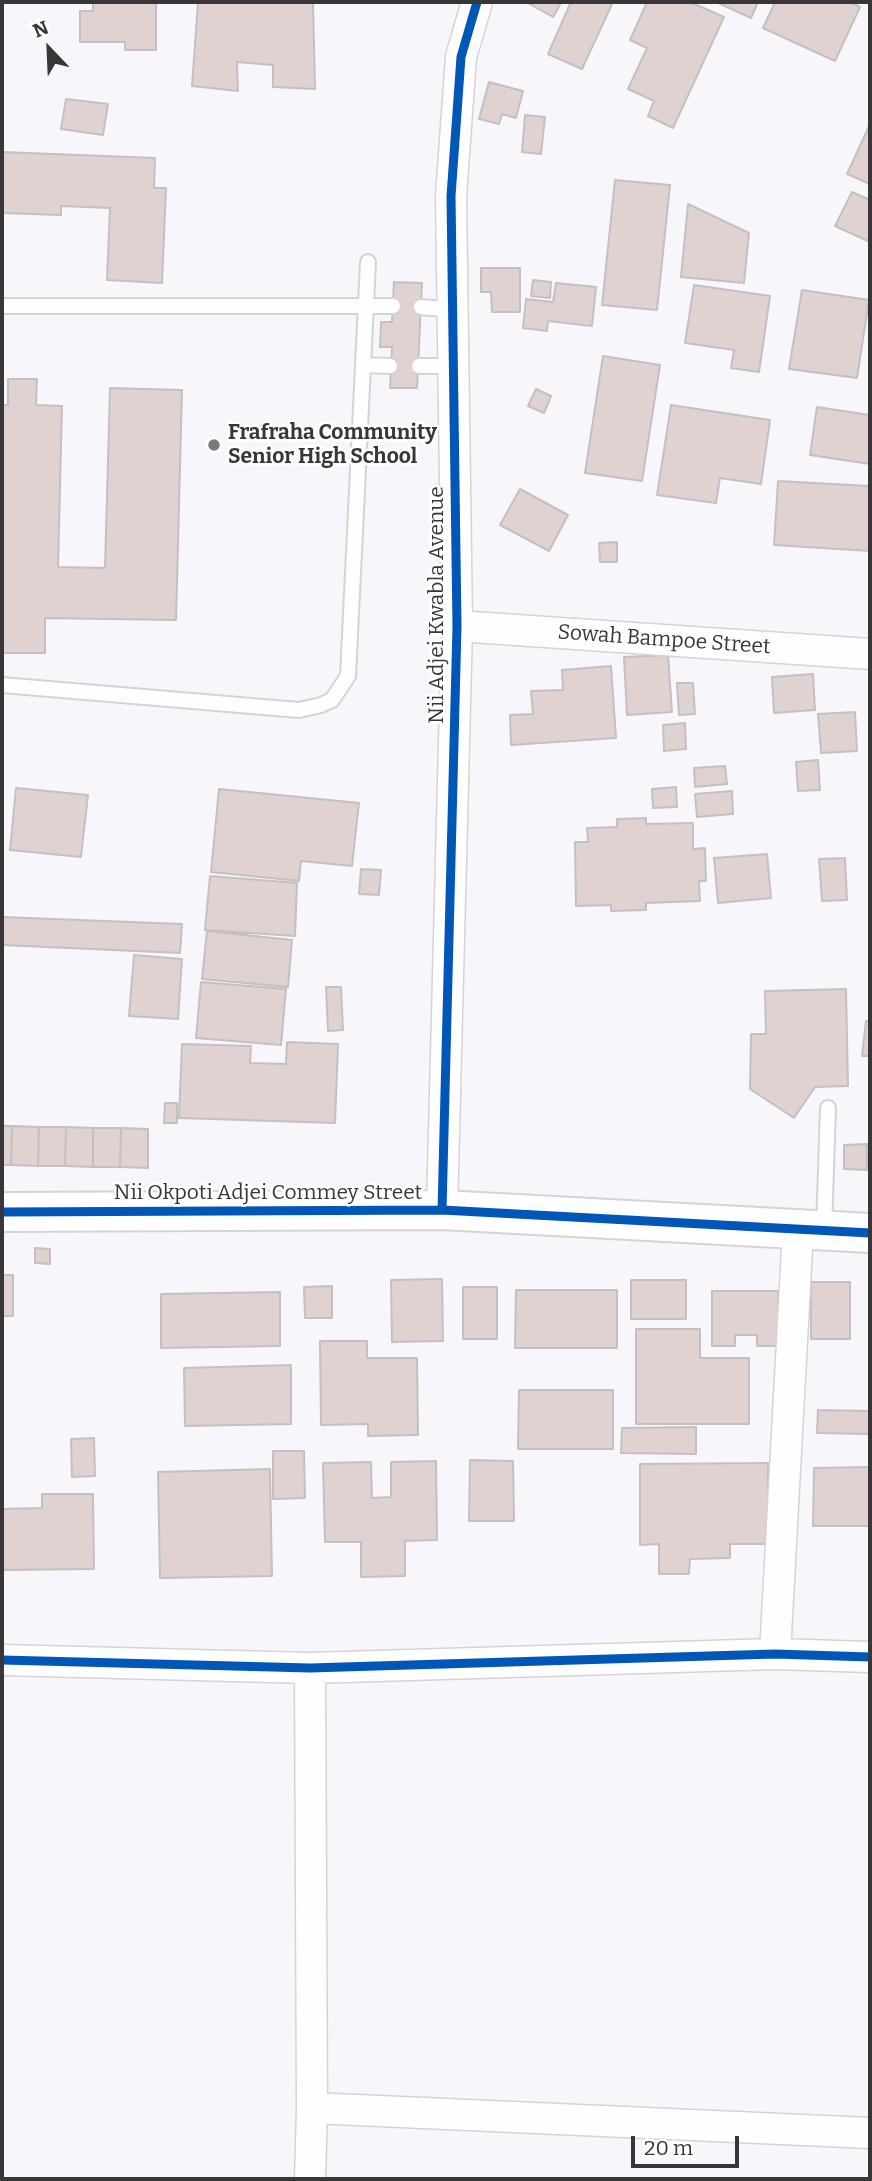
<!DOCTYPE html>
<style>
body{margin:0}
#map{position:relative;width:872px;height:2181px;overflow:hidden;background:#f9f6fb;font-family:Bitter,serif}
canvas{display:block}
.frame{position:absolute;inset:0;border:4px solid #383639;pointer-events:none}
.north{position:absolute;left:14px;top:14px;width:70px;height:70px;-webkit-text-stroke:5px #fff;paint-order:stroke;rotate:337deg;font-size:19px;font-weight:700;line-height:28px;text-align:center;color:#383639}
.north::after{content:'';display:block;margin:auto;width:24px;height:32px;background:#383639;clip-path:polygon(50% 0,100% 100%,50% 72%,0 100%)}
.scale{position:absolute;left:631px;top:2136px;width:108px;height:32px;box-sizing:border-box;border:4px solid #383639;border-top:0;padding-left:9px;font-size:21px;line-height:24px;white-space:nowrap;color:#383639;-webkit-text-stroke:5px #fff;paint-order:stroke}
</style>
<div id="map">
<canvas width="872" height="2181"></canvas>
<div class="frame"></div>
<div class="north">N</div>
<div class="scale">20 m</div>
</div>
<script>
const ctx = document.querySelector('canvas').getContext('2d');
ctx.lineJoin = 'round';
function fillPath(path, color) {
  ctx.fillStyle = color;
  ctx.fill(path, 'evenodd');
}
function poly(rows) {
  const path = new Path2D();
  for (const r of rows) {
    path.moveTo(r[0], r[1]);
    for (let i = 2; i < r.length; i += 2) path.lineTo(r[i], r[i + 1]);
  }
  return path;
}
function strokePath(path, color, width, dash) {
  ctx.strokeStyle = color;
  ctx.lineWidth = width;
  ctx.lineCap = dash ? 'butt' : 'round';
  ctx.setLineDash(dash || []);
  ctx.stroke(path);
}
function write(font, color, halo, rows, align = 'center') {
  ctx.font = font + ' Bitter,serif';
  ctx.lineWidth = 5;
  ctx.setLineDash([]);
  ctx.textBaseline = 'middle';
  ctx.strokeStyle = halo;
  ctx.fillStyle = color;
  for (const [text, x, y, turn = 0] of rows) {
    ctx.save();
    ctx.translate(x, y);
    ctx.rotate((+turn || 0) * Math.PI / 180);
    ctx.textAlign = isNaN(turn) ? turn : align;
    if (halo) ctx.strokeText(text, 0, 0);
    ctx.fillText(text, 0, 0);
    ctx.restore();
  }
}
const building = poly([
 [93,2,156,2,156,50,125,50,125,42,80,42,80,11,93,11,93,2],
 [198,2,313,3,315,89,273,87,273,65,237,62,238,91,192,86,198,2],
 [526,2,558,2,561,3,553,17,526,2],
 [571,2,613,2,582,69,548,54,571,2],
 [647,2,690,2,724,17,673,128,648,116,654,101,628,89,647,48,630,40,647,2],
 [716,2,758,2,751,18,716,2],
 [775,2,850,2,860,7,835,61,763,28,775,2],
 [489,82,523,91,516,118,502,114,499,124,479,119,489,82],
 [66,99,108,104,103,135,61,129,66,99],
 [525,115,545,117,541,154,522,152,525,115],
 [870,124,870,184,847,174,870,124],
 [2,152,155,158,154,188,166,188,162,283,107,280,110,208,61,206,61,215,2,213,2,152],
 [615,180,670,185,657,310,602,305,615,180],
 [852,192,870,200,870,242,835,226,852,192],
 [688,204,749,233,744,283,681,277,688,204],
 [481,268,520,268,520,312,492,312,491,292,481,292,481,268],
 [533,280,551,282,550,298,531,296,533,280],
 [394,282,422,283,417,388,390,388,392,347,380,347,381,322,392,322,394,282],
 [556,283,596,287,592,326,548,321,547,331,523,328,526,299,553,302,556,283],
 [694,285,770,296,759,372,731,368,734,350,685,343,694,285],
 [802,290,869,300,857,378,789,369,802,290],
 [603,356,660,365,642,481,585,473,603,356],
 [8,379,37,379,36,405,62,406,58,567,105,568,110,388,182,390,176,620,45,618,45,653,2,653,2,405,8,405,8,379],
 [536,389,551,396,544,413,528,406,536,389],
 [671,405,770,420,761,484,720,478,716,503,657,495,671,405],
 [817,407,870,415,870,464,810,455,817,407],
 [778,481,870,486,870,551,774,545,778,481],
 [520,489,568,515,549,551,500,525,520,489],
 [617,542,617,562,600,562,599,543,617,542],
 [668,655,672,712,627,715,624,657,668,655],
 [611,666,616,738,511,745,510,715,533,714,531,691,563,690,562,670,611,666],
 [813,674,815,710,774,713,772,677,813,674],
 [677,683,693,683,695,714,679,715,677,683],
 [855,712,857,751,821,753,818,714,855,712],
 [685,723,686,749,664,751,663,725,685,723],
 [818,760,820,790,798,791,796,762,818,760],
 [725,766,727,784,695,787,694,768,725,766],
 [676,787,677,807,653,808,652,789,676,787],
 [16,788,88,795,81,857,10,850,16,788],
 [219,789,359,803,352,866,301,861,299,881,211,872,219,789],
 [732,791,733,814,697,817,695,794,732,791],
 [646,818,646,824,693,823,693,849,705,848,706,881,699,881,700,901,646,903,646,910,611,911,611,905,576,906,575,842,588,842,587,828,617,827,617,819,646,818],
 [767,854,771,898,718,903,714,858,767,854],
 [845,858,847,900,822,901,819,859,845,858],
 [361,869,381,870,379,895,359,894,361,869],
 [210,876,297,883,295,936,205,930,210,876],
 [2,917,182,924,180,953,2,945,2,917],
 [207,931,292,940,288,987,202,979,207,931],
 [134,955,182,959,178,1019,129,1016,134,955],
 [201,982,286,989,281,1045,196,1038,201,982],
 [326,987,341,987,343,1030,328,1031,326,987],
 [846,989,848,1086,815,1087,794,1118,750,1089,751,1034,766,1034,765,991,846,989],
 [866,1021,870,1021,870,1056,862,1056,866,1021],
 [287,1042,338,1044,335,1123,179,1118,182,1044,251,1046,250,1063,286,1064,287,1042],
 [165,1103,177,1103,177,1123,164,1123,165,1103],
 [2,1126,12,1126,11,1165,2,1165,2,1126],
 [12,1126,39,1127,38,1166,11,1165,12,1126],
 [39,1127,66,1127,65,1166,38,1166,39,1127],
 [66,1127,93,1128,93,1167,65,1166,66,1127],
 [93,1128,121,1128,120,1167,93,1167,93,1128],
 [121,1128,148,1129,148,1168,120,1167,121,1128],
 [867,1144,867,1170,844,1169,844,1145,867,1144],
 [35,1248,50,1249,50,1264,35,1263,35,1248],
 [2,1275,13,1275,13,1316,2,1316,2,1275],
 [442,1279,443,1341,392,1342,391,1280,442,1279],
 [631,1280,686,1280,686,1319,631,1319,631,1280],
 [811,1282,850,1282,850,1339,811,1339,811,1282],
 [332,1286,332,1318,305,1318,304,1287,332,1286],
 [463,1287,497,1287,497,1339,463,1339,463,1287],
 [516,1290,617,1290,617,1348,515,1348,516,1290],
 [712,1291,778,1291,778,1303,787,1303,787,1346,757,1346,757,1335,735,1335,735,1346,712,1346,712,1291],
 [280,1292,280,1346,161,1348,161,1294,280,1292],
 [636,1329,700,1329,700,1358,749,1358,749,1424,636,1424,636,1329],
 [320,1341,367,1341,367,1358,417,1358,418,1435,368,1436,368,1424,321,1425,320,1341],
 [291,1365,291,1424,185,1426,184,1368,291,1365],
 [519,1390,613,1390,613,1449,518,1449,519,1390],
 [818,1410,870,1411,870,1434,817,1433,818,1410],
 [696,1427,696,1454,621,1453,622,1428,696,1427],
 [94,1438,95,1476,72,1477,71,1439,94,1438],
 [273,1451,304,1451,305,1498,273,1499,273,1451],
 [470,1460,513,1461,514,1521,469,1521,470,1460],
 [436,1461,437,1540,405,1541,405,1576,361,1577,361,1542,325,1542,323,1463,371,1462,372,1498,391,1497,391,1462,436,1461],
 [768,1463,768,1544,730,1544,730,1558,690,1559,689,1574,659,1574,659,1544,640,1545,640,1464,768,1463],
 [870,1467,870,1526,813,1526,814,1468,870,1467],
 [270,1469,272,1576,160,1578,158,1472,270,1469],
 [42,1494,93,1494,94,1569,2,1570,2,1509,42,1508,42,1494]
]);
const lane = poly([
 [2,306,393,306],
 [421,307,454,310],
 [363,365,390,366],
 [419,366,453,366],
 [2,685,299,710,321,705,332,700,348,676,368,262],
 [824,1229,828,1108]
]);
const street = poly([
 [457,626,870,654],
 [442,1210,457,626,451,196,461,57,477,2],
 [775,1654,798,1230],
 [2,1660,310,1668,775,1654,870,1657],
 [310,1668,312,2108,310,2179],
 [312,2108,870,2133]
]);
const secondary = poly([
 [2,1212,442,1210,870,1233]
]);
const cycleway = poly([
 [442,1210,457,626,451,196,461,57,477,2],
 [2,1212,442,1210,870,1233],
 [2,1660,310,1668,775,1654,870,1657]
]);
const markers = [
 [214,445,7,"#7c797d"]
];
const poiNames = [
 ["Frafraha Community",228,433],
 ["Senior High School",228,457]
];
const streetNames = [
 ["Nii Adjei Kwabla Avenue",437,605,-90],
 ["Sowah Bampoe Street",664,640,4],
 ["Nii Okpoti Adjei Commey Street",268,1193]
];
fillPath(building, '#dfd2d1');
strokePath(building, '#c3c0c2', 2);
strokePath(lane, '#d6d3d7', 18);
strokePath(street, '#d6d3d7', 33);
strokePath(secondary, '#d6d3d7', 42);
strokePath(lane, '#fefefe', 14);
strokePath(street, '#fefefe', 30);
strokePath(secondary, '#fefefe', 38);
strokePath(cycleway, '#0057b8', 9);
for (const [x, y, r, color] of markers) {
  const dot = new Path2D();
  dot.arc(x, y, r, 0, 2 * Math.PI);
  ctx.fillStyle = color;
  ctx.fill(dot);
  strokePath(dot, '#fff', 2.5);
}
write('bold 21px', '#383639', '#fff', poiNames, 'left');
write('21px', '#383639', '#fff', streetNames);
</script>
